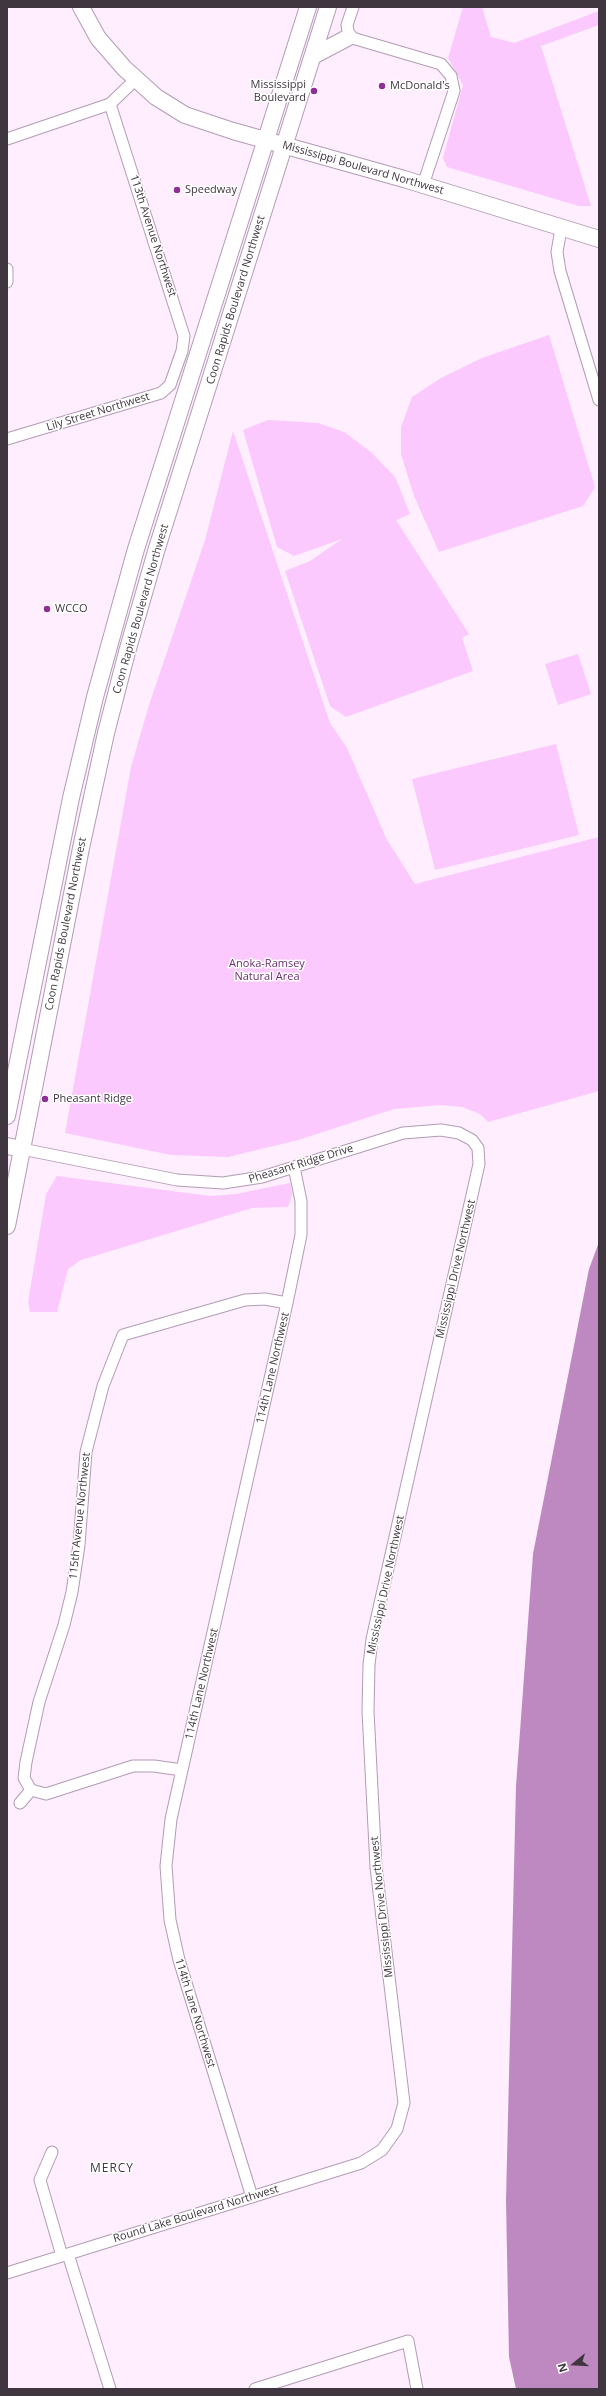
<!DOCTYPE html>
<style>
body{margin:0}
#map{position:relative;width:606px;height:2396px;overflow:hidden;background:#feeefe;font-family:"Open Sans",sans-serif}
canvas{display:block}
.frame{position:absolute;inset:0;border:8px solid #403640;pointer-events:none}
.north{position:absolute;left:554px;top:2344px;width:40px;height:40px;-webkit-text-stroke:3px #fff;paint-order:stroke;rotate:252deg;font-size:11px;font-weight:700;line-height:16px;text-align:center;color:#403640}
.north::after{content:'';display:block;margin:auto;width:14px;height:18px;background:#403640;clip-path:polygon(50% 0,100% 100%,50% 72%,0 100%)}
</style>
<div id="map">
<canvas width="606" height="2396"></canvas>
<div class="frame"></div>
<div class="north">N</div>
</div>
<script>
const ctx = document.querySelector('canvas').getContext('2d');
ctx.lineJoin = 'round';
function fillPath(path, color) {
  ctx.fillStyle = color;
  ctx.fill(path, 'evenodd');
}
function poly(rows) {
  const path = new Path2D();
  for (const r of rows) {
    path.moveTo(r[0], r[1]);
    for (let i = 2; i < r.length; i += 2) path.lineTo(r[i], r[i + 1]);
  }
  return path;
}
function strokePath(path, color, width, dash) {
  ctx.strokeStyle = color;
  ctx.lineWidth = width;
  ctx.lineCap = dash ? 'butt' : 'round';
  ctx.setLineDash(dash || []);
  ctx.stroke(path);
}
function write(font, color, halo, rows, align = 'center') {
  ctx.font = font + ' "Open Sans",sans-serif';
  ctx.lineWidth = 3;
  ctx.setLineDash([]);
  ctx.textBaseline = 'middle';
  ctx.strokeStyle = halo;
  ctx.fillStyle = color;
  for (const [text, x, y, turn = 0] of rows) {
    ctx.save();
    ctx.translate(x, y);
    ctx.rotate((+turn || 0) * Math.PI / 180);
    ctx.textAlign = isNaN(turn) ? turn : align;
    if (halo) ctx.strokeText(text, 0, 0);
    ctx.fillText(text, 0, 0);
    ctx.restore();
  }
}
const green = poly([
 [463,7,482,7,491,37,514,43,599,11,599,25,541,46,591,206,579,206,447,167,443,158,463,85,448,58],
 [549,335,595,487,583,506,439,552,414,496,401,454,401,427,412,397,441,378,482,358],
 [268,420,318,423,344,432,371,452,395,477,410,514,396,520,469,634,462,638,473,671,346,717,330,706,285,571,310,561,342,539,294,556,277,547,243,430],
 [233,431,330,723,347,748,387,840,415,884,599,837,599,1091,488,1122,480,1114,462,1107,441,1105,394,1109,298,1140,228,1157,171,1155,65,1133,131,767,149,705,205,540],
 [578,654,591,694,558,705,545,664],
 [556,744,579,835,435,870,412,779],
 [57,1176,210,1196,236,1194,290,1183,292,1194,288,1207,252,1208,81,1260,68,1269,57,1312,30,1312,28,1302,46,1194]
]);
const water = poly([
 [599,1242,599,2389,516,2389,509,2357,506,2200,516,1786,533,1554,589,1269]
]);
const street = poly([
 [353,7,347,25,349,37,441,64,451,76,454,91,423,185],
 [7,139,110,104,135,80],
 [561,229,557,252,560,271,599,400],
 [7,269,7,282],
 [7,439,161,393,170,385,182,351,184,336,110,104],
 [31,1790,24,1778,26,1762,39,1702,64,1625,72,1592,79,1545,86,1452,103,1386,123,1335,245,1300,265,1299,287,1303],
 [31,1790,46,1794,133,1766,154,1766,182,1770],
 [20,1803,31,1790],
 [52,2152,40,2180,62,2256],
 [252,2197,179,1960,170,1920,166,1866,171,1819,287,1303,301,1235,301,1201,294,1167],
 [68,2254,110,2389],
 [7,2273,361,2163,382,2150,397,2129,404,2103,376,1867,368,1711,369,1665,372,1639,479,1164,478,1148,472,1140,459,1133,441,1130,403,1133,262,1177,223,1183,177,1180,22,1149],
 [255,2389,408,2341,417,2389]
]);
const secondary = poly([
 [81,7,98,38,124,68,156,97,185,115,233,131,404,179,599,239],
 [313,56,349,37],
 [7,1116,71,798,95,697,136,549,308,7],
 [7,1146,22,1149],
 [7,1226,81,848,106,733,127,652,157,548,328,7]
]);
const markers = [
 [382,86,4,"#8e2e96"],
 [314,91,4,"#8e2e96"],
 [177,190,4,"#8e2e96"],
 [47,609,4,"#8e2e96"],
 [45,1099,4,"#8e2e96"]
];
const poiNames = [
 ["Mississippi",306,85,"right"],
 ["Boulevard",306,98,"right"],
 ["McDonald's",390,86],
 ["Speedway",185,190],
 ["WCCO",55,609],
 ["Pheasant Ridge",53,1099]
];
const streetNames = [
 ["Mississippi Boulevard Northwest",363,168,16],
 ["113th Avenue Northwest",153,236,72],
 ["Coon Rapids Boulevard Northwest",236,300,-73],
 ["Lily Street Northwest",98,412,-17],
 ["Coon Rapids Boulevard Northwest",141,609,-74],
 ["Coon Rapids Boulevard Northwest",66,924,-79],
 ["Pheasant Ridge Drive",301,1164,-17],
 ["Mississippi Drive Northwest",456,1269,-77],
 ["114th Lane Northwest",273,1368,-77],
 ["115th Avenue Northwest",80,1516,-84],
 ["Mississippi Drive Northwest",386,1585,-78],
 ["114th Lane Northwest",202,1684,-77],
 ["Mississippi Drive Northwest",382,1907,-96],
 ["114th Lane Northwest",195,2013,73],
 ["Round Lake Boulevard Northwest",196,2214,-17]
];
const parkNames = [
 ["Anoka-Ramsey",267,964],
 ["Natural Area",267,977]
];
const neighbourhoodNames = [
 ["MERCY",112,2169]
];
fillPath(green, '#fbc9fe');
fillPath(water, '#bd89c0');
strokePath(street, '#b39bb5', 13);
strokePath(secondary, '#b39bb5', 18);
strokePath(street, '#fff', 11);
strokePath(secondary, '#fff', 16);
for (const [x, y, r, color] of markers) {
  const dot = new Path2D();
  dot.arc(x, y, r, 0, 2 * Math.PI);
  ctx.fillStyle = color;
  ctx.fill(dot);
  strokePath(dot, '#fff', 1.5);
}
write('11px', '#403640', '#fff', poiNames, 'left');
write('11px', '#403640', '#fff', streetNames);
write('11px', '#6c2d71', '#fff', parkNames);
ctx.letterSpacing = '1px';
write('12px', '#403640', '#fff', neighbourhoodNames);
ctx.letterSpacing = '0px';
</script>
